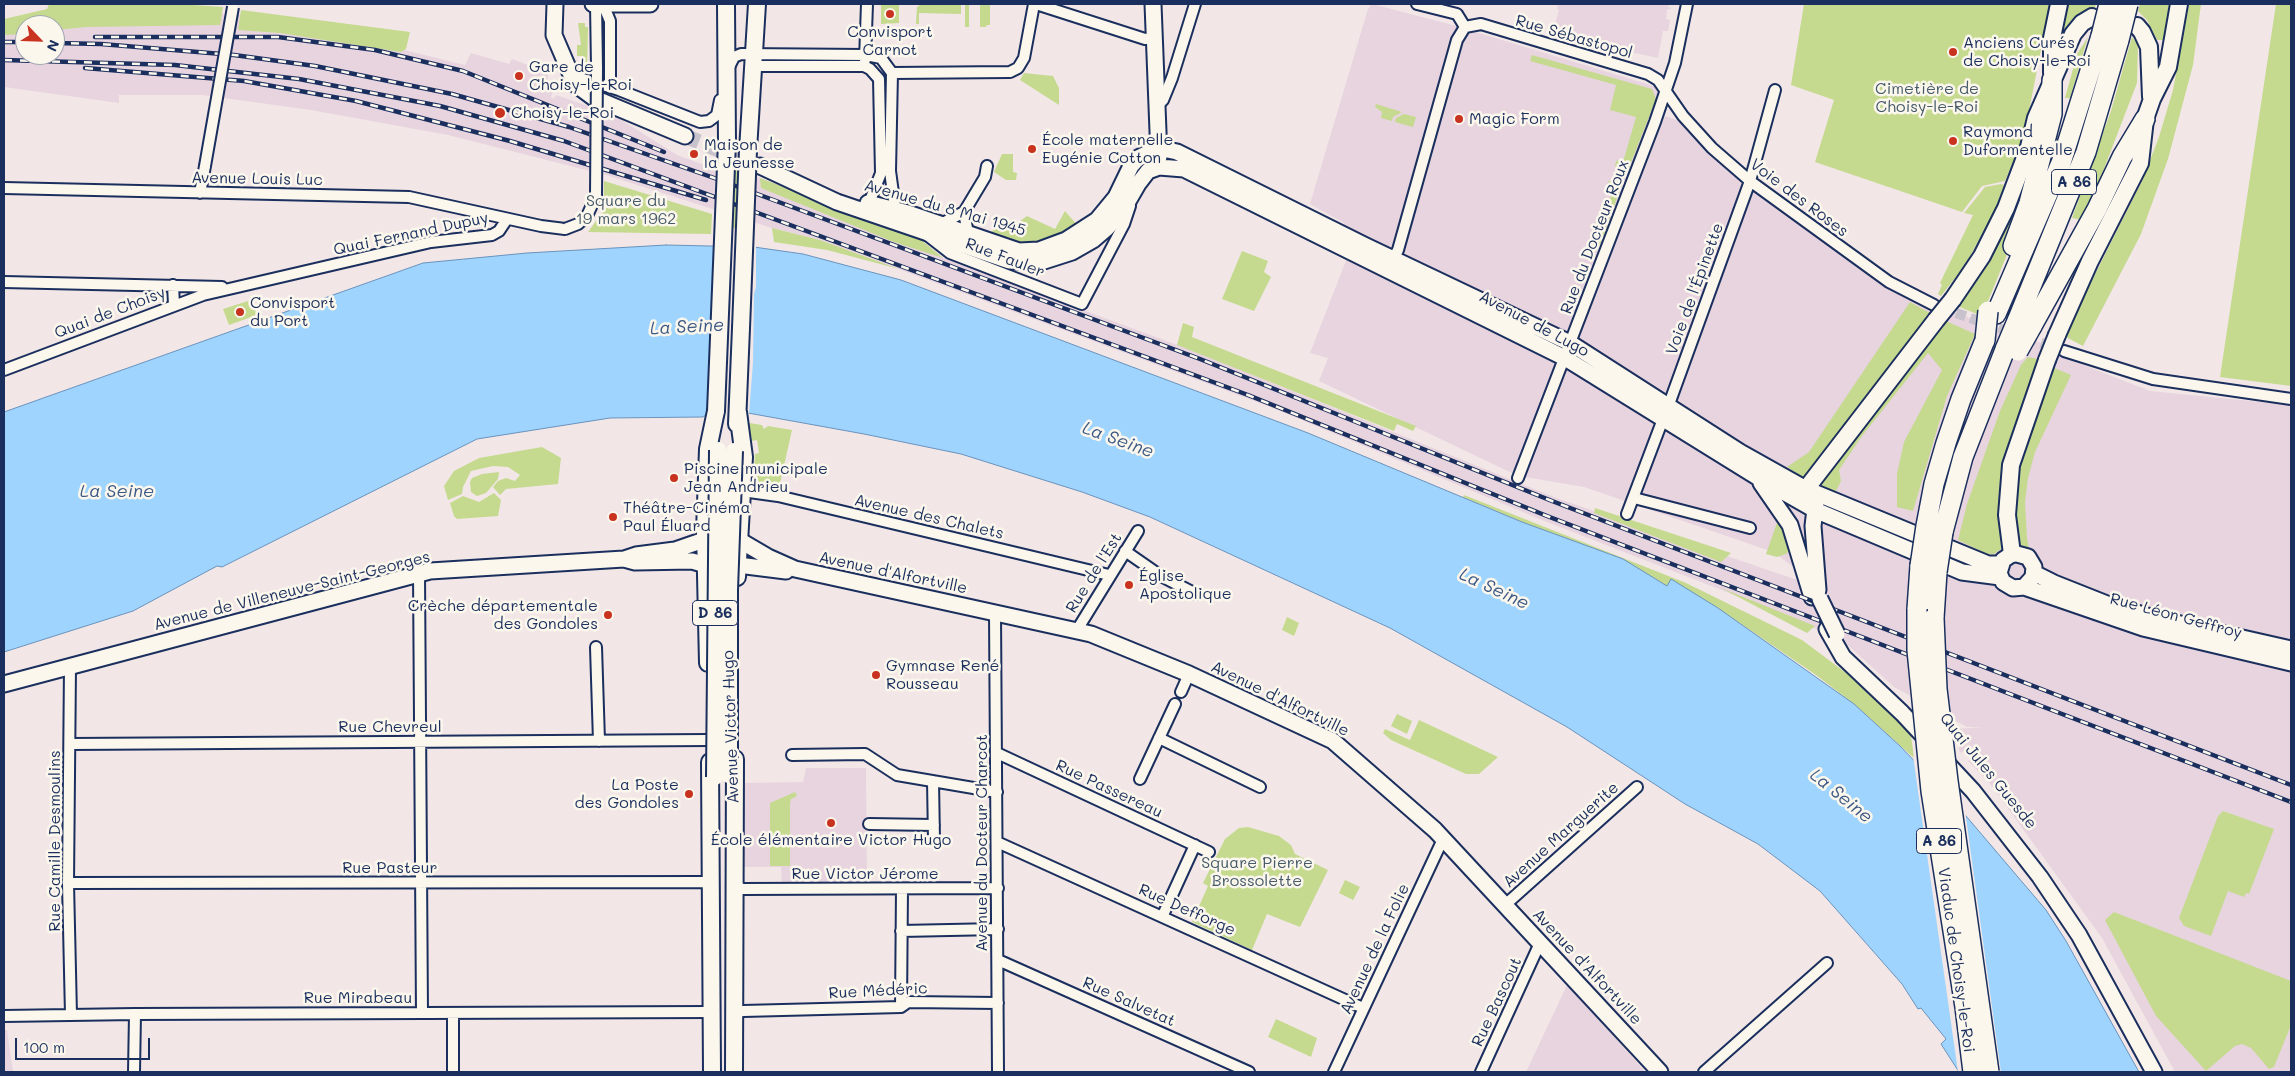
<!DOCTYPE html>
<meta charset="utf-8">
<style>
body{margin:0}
#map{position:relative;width:2295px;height:1076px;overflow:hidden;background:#f2e7e6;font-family:Mali,sans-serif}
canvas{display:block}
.frame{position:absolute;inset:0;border:5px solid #1b2f5e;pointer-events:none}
.north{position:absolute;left:15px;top:15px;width:50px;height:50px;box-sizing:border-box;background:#fbf7ec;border:1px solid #a1a7b3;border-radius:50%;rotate:114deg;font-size:14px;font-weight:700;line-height:20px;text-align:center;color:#1b2f5e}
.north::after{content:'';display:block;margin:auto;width:18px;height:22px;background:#c8321e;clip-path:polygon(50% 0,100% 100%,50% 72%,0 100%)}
.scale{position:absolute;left:15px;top:1038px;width:135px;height:22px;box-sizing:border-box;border:2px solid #1b2f5e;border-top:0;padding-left:6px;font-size:15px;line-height:18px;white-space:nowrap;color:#1b2f5e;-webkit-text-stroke:4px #fbf7ec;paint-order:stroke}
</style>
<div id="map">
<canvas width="2295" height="1076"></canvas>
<div class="frame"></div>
<div class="north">N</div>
<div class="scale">100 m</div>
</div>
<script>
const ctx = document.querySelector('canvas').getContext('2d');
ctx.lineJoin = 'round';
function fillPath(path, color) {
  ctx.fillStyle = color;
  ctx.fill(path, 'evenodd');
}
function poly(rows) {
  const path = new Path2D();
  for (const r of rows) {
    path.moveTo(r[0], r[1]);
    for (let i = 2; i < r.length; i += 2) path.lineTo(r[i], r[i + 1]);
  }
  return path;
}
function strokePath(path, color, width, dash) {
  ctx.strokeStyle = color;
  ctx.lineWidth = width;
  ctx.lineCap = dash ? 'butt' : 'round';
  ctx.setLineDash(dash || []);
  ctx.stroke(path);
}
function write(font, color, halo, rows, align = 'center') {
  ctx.font = font + ' Mali,sans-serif';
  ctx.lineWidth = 5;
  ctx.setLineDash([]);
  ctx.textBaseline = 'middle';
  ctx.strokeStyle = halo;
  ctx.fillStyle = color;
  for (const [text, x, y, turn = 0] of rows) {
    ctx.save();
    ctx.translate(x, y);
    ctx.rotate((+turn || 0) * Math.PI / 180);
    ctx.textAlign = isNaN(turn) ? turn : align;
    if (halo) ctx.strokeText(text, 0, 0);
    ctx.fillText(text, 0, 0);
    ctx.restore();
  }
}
const built = poly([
 [1372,4,1449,24,1654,86,1660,98,1516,475,1319,381,1328,358,1310,353,1347,258,1344,223,1310,204,1368,9],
 [1558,4,1669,4,1668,7,1672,8,1667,10,1666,19,1670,20,1668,31,1663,31,1658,58,1552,35,1559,10,1557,9],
 [98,5,271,17,465,65,471,53,509,64,512,59,549,73,547,80,556,83,551,97,554,99,556,95,612,114,677,155,707,166,760,178,920,239,943,258,1191,350,1559,499,1824,589,1773,552,1584,487,1525,477,1665,116,1677,120,1753,190,1851,261,1934,305,2064,351,2081,364,2150,391,2291,405,2291,1072,2175,1072,2102,938,1988,781,1968,761,1975,756,1967,748,1961,753,1959,750,1956,729,1984,727,1967,727,1894,687,1850,647,1801,621,1542,520,1273,408,1074,334,820,240,772,228,606,175,448,135,311,110,202,95,119,95,119,103,4,87,4,23],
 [25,25,55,25,55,55,25,55],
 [806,768,866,768,867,884,782,883,781,867,744,867,744,783,803,782],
 [1567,985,1634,1059,1645,1072,1526,1072],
 [4,1030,7,1030,13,1072,4,1072]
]);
const green = poly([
 [49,4,179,4,223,7,220,25,87,27,55,30,55,25,25,25,25,34,4,35,4,19,47,9],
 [881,4,899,4,899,23,881,24],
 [921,4,969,4,969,27,965,27,965,5,961,5,961,14,919,13,919,24,916,24,917,7],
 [980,4,990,4,990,25,987,25,986,27,980,27],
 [1804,4,2050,4,2024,136,2005,181,1982,186,1962,212,1815,162,1834,100,1791,85],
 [2068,4,2096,4,2095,8,2084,12,2070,22,2063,34],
 [2140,4,2170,4,2164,40,2157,40,2147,20,2138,11],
 [2189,4,2201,4,2193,65,2168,159,2141,234,2083,346,2064,336,2142,181,2159,137,2173,90],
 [2276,4,2291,4,2291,386,2220,377],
 [241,10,410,32,406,49,401,52,280,33,238,30],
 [578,23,585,23,585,27,588,27,587,73,582,73,582,56,577,56,577,45,581,45],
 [2088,37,2070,98,2065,98,2077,54],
 [2132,37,2138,44,2137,83,2090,205,2082,220,2072,218,2111,111],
 [1532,55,1652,89,1656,99,1627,173,1617,169,1615,165,1617,160,1623,162,1636,117,1610,110,1616,85,1530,61],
 [1024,73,1053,76,1059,88,1059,105,1020,80],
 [1376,104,1402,112,1393,117,1392,121,1381,118,1382,112,1375,107],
 [1404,114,1416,117,1413,127,1395,122,1396,118],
 [736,145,740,147,737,228,733,228],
 [1002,154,1013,154,1013,172,1017,173,1016,180,1006,180,994,172],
 [760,178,920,239,943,258,894,242,761,188],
 [604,181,712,214,711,234,588,232,604,210],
 [1609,181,1622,184,1600,245,1594,248,1613,190,1606,188],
 [2001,184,2004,185,1995,210,1966,264,1941,296,1938,294,1942,285,1940,283,1973,215,1964,213,1985,187],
 [2013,209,2022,209,2006,257,1982,316,1957,306],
 [1065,211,1079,227,1041,243,1021,244,991,232,995,229,1009,229,1027,216,1055,229],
 [772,228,820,240,899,269,827,250,774,242],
 [1242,251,1268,261,1264,272,1271,277,1254,311,1222,299],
 [251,300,257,315,229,325,223,309],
 [1910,302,1930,313,1842,433,1809,473,1802,477,1787,467,1809,452],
 [1946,321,1975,334,1947,396,1913,511,1897,507,1897,474,1904,442,1942,370,1928,353,1862,436,1839,470,1841,481,1835,493,1818,484],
 [1183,323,1194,327,1192,337,1416,426,1413,431,1397,424,1394,431,1177,345],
 [2028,357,2038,359,2009,448,2000,510,2001,549,1994,554,1987,554,1958,540,1967,504,2000,411,2021,365],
 [2052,367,2071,375,2035,452,2028,478,2025,502,2027,538,2029,549,2035,556,2026,551,2020,544,2017,534,2016,478,2024,443],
 [749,423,762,425,764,429,768,426,792,430,779,488,759,484,754,478,755,454,759,453,757,440,752,441],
 [542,447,561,458,558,484,506,489,500,495,493,487,498,481,506,478,515,481,520,475,508,467,493,466,471,471,463,487,462,494,448,500,444,486,454,471,479,458],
 [499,472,498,479,486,493,477,496,471,492,470,482,472,478,482,474],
 [494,493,501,500,498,516,457,519,454,516,450,503,463,496,479,502],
 [1464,495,1686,583,1802,640,1909,720,1914,758,1854,704,1816,675,1718,608,1672,580,1667,586,1623,559,1522,522,1463,497],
 [1595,508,1731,553,1721,562,1594,513],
 [1779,517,1790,550,1786,554,1777,557,1766,554],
 [1721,588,1815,626,1807,633],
 [1287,617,1299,623,1294,636,1282,630],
 [1397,714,1412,721,1407,734,1391,726],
 [1419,720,1498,757,1479,774,1466,774,1391,740,1383,733,1385,729,1410,740],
 [795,792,797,796,791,799,790,803,790,866,770,866,770,803],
 [2223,811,2274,829,2249,894,2246,893,2244,897,2228,891,2211,936,2184,926,2179,918,2218,816],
 [1248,827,1279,836,1291,845,1295,854,1328,870,1300,927,1267,914,1252,950,1192,922,1208,886,1203,883,1225,839,1239,828],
 [1345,880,1360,887,1353,900,1339,893],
 [2114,912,2291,981,2291,1025,2274,1067,2269,1069,2251,1048,2242,1044,2235,1046,2206,1071,2156,1016,2105,920],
 [1276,1019,1317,1038,1311,1057,1268,1037]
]);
const water = poly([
 [666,245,754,247,803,254,901,280,1308,433,1522,522,1623,559,1667,586,1671,579,1718,608,1854,704,1900,746,1955,803,2046,910,2066,941,2139,1072,1959,1072,1941,1044,1946,1039,1921,1008,1918,1009,1902,984,1820,891,1758,844,1685,804,1567,727,1390,628,1150,517,1082,492,961,454,864,434,748,413,712,411,703,417,610,418,477,439,222,567,217,566,133,611,4,652,4,412,423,263,527,253,666,245]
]);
const pier = poly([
 [716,243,756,245,756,287,754,294,753,362,749,415,713,414,709,410],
 [1913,756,1965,810,2001,1072,1958,1072]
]);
const streetTunnel = poly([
 [1942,308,2056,348]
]);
const secondaryTunnel = poly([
 [685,136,758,166]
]);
const street = poly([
 [596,4,597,68],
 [603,4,610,21,610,87],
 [1036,4,1145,39,1154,38],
 [1417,4,1457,14,1465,27],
 [1465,27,1481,24,1648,74,1658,80,1683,116,1712,148,1750,181,1889,282,1934,305],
 [865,60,867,4],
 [752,66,864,66,870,69,879,79,881,173,867,208],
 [729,67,734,57,741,54,866,55,881,58,892,73,890,171,896,215],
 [892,73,1010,72,1018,68,1024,58,1034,4],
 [570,75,619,90,700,122,709,121,717,115,720,100],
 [1158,105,1163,100,1172,78,1195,4],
 [4,188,409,197,541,226,565,229],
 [200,193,205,166],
 [964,212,968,234],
 [941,224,964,212,985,177,987,166],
 [927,235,950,253,1082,304,1124,224,1130,206],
 [1393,259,1398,250,1457,40,1465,27],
 [4,282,222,287],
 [173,285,174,305],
 [2064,351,2153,379,2291,399],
 [4,370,203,295,431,242,492,235,499,231,507,219],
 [1668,407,1750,181,1775,90],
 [1518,478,1655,122,1675,63,1687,4],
 [742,491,778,496,1109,575],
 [1634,498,1750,528],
 [1627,514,1663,419],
 [1125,551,1161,576,1196,594],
 [419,573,422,1013],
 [995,613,998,1072],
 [1077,630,1138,531],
 [596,647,599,741],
 [70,667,68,883,71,1015],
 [1181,692,1189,674],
 [1159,738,1260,787],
 [70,744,709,740],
 [997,753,1209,852],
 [792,755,865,754,897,775,997,792],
 [1140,779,1175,704],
 [933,781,934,840],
 [869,824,934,825],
 [997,842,1363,1008],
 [68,883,704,882,711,886],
 [735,884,742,889,998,888],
 [1505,905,1637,787],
 [1163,915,1195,845],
 [901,931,998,929],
 [998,960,1249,1072],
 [901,1007,902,889],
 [453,1015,453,1072],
 [4,1016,135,1014,712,1012],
 [734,1019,739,1012,743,1011,901,1007,908,1002,998,1003],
 [134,1072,135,1014],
 [1334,1072,1443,839],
 [1481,1072,1540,943],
 [1704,1072,1827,963]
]);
const secondary = poly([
 [555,4,554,35,575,84,594,98,685,136],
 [593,4,650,4],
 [1153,4,1159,157],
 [760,166,837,202,922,231,1009,261,1044,261,1072,252,1093,240,1107,228,1123,210,1138,184,1148,171,1159,167,1184,169,1565,358,1757,477,1815,510,1962,572,2000,577],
 [868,203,908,213,1019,251,1039,250,1066,240,1097,220,1116,197,1131,166,1138,158,1158,148,1177,152,1366,246,1570,343,1740,452,1806,489,1988,564,2001,564],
 [1761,483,1790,525,1812,597],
 [1816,501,1813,526,1818,590],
 [624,559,636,555,675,550,704,540,739,540,768,557,795,569,1091,634,1189,674,1333,741,1435,830,1660,1072],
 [2034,573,2054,583,2112,606,2154,618,2291,649],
 [2024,587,2033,577,2034,567,2028,557,2017,554,2012,554,2003,560,1999,573,2003,582,2013,588,2024,587,2143,628,2291,663],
 [1827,629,1843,657,1902,713,1929,742],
 [4,684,430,571,624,559,635,562,692,561,706,565,738,565,786,571],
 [1944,760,1973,791,2040,877,2079,935,2154,1072]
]);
const primary = poly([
 [726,4,727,142],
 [2137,26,2142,32,2149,47,2151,97],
 [2052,73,2052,38,2059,4],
 [748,150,757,4],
 [1953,299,1982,256,2006,208,2029,147,2036,118,2073,34,2082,23,2092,17],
 [2057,335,2090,261,2140,163,2145,119,2152,99,2168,67,2179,4],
 [737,424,741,328],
 [1806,489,1936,320],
 [2012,554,2007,515,2011,465,2047,360],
 [737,577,744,457,738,412],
 [708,663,705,531,708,449,716,411],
 [710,762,712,1072],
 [734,1072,735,759]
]);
const highway = poly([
 [2013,246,2029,203,2052,114,2052,80],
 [1996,314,2061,163,2101,36],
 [2017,321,2086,152,2119,40],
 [2032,326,2097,209,2122,157,2145,119],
 [1926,526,1934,484,1946,443,1961,399,1985,340],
 [1943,532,1963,457,2006,347],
 [1917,609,1920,566],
 [1934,618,1937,572]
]);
const rail = poly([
 [95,37,278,37,375,50,463,71,664,152],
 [4,42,25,42],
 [55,43,101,44,234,55,315,66,452,94,569,127,717,179,1200,359,1552,501,2291,785],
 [4,60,175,65,299,79,440,106,564,141,1248,395,1547,516,2291,802],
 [85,68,244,81,356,101,510,141,706,200]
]);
const streetBridge = poly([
 [205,166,233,7],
 [565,229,578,224,587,216,596,196,597,68]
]);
const secondaryBridge = poly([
 [1820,599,1837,634]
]);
const primaryBridge = poly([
 [1936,320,1953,299],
 [741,328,748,150],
 [2047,360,2057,335],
 [716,411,727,142],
 [729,775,729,590,734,451],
 [715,777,718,450]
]);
const highwayBridge = poly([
 [2101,36,2109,4],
 [2119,40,2128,4],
 [1985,340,1988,311],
 [2006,347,2017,321],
 [2018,351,2032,326],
 [1920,566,1926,526],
 [1937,572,1943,532],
 [1917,609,1917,650,1931,791,1965,1007,1973,1072],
 [1934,618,1937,689,1948,781,1989,1072]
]);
const markers = [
 [890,14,5,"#c8321e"],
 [1953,52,5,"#c8321e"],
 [519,76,5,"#c8321e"],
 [500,113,6,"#c8321e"],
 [1459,119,5,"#c8321e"],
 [1953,141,5,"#c8321e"],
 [1032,149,5,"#c8321e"],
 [694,154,5,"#c8321e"],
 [240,312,5,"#c8321e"],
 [674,478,5,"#c8321e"],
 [613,517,5,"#c8321e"],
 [1129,585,5,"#c8321e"],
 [608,615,5,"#c8321e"],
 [876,675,5,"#c8321e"],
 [689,794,5,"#c8321e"],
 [831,823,5,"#c8321e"]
];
const shields = [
 [2074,182,45],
 [715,613,45],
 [1939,841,45]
];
const shieldNames = [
 ["A 86",2074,182],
 ["D 86",715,613],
 ["A 86",1939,841]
];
const poiNames = [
 ["Convisport",890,32,"center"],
 ["Carnot",890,50,"center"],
 ["Anciens Curés",1963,43],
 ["de Choisy-le-Roi",1963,61],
 ["Gare de",529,67],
 ["Choisy-le-Roi",529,85],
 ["Choisy-le-Roi",511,113],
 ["Magic Form",1469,119],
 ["Raymond",1963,132],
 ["Duformentelle",1963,150],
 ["École maternelle",1042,140],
 ["Eugénie Cotton",1042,158],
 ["Maison de",704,145],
 ["la Jeunesse",704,163],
 ["Convisport",250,303],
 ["du Port",250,321],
 ["Piscine municipale",684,469],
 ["Jean Andrieu",684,487],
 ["Théâtre-Cinéma",623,508],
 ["Paul Éluard",623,526],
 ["Église",1139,576],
 ["Apostolique",1139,594],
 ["Crèche départementale",598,606,"right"],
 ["des Gondoles",598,624,"right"],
 ["Gymnase René",886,666],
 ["Rousseau",886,684],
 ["La Poste",679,785,"right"],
 ["des Gondoles",679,803,"right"],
 ["École élémentaire Victor Hugo",831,840,"center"]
];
const streetNames = [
 ["Rue Sébastopol",1574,37,16],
 ["Avenue Louis Luc",257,179,1],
 ["Voie des Roses",1799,198,37],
 ["Avenue du 8 Mai 1945",945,208,16],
 ["Quai Fernand Dupuy",411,234,-12],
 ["Rue du Docteur Roux",1595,237,-69],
 ["Rue Fauler",1005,258,21],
 ["Voie de l'Épinette",1695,289,-70],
 ["Quai de Choisy",110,313,-21],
 ["Avenue de Lugo",1534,324,28],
 ["Avenue des Chalets",929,517,13],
 ["Avenue d'Alfortville",893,573,12],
 ["Rue de l'Est",1094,573,-58],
 ["Avenue de Villeneuve-Saint-Georges",292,591,-14],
 ["Rue Léon Geffroy",2176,616,15],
 ["Avenue d'Alfortville",1280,699,26],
 ["Rue Chevreul",390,727],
 ["Avenue Victor Hugo",731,727,-92],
 ["Quai Jules Guesde",1988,771,51],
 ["Rue Passereau",1109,789,25],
 ["Avenue Marguerite",1561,835,-42],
 ["Rue Camille Desmoulins",55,841,-90],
 ["Avenue du Docteur Charcot",982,843,-90],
 ["Rue Pasteur",390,868],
 ["Rue Victor Jérome",865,874],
 ["Rue Defforge",1187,910,24],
 ["Avenue de la Folie",1375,949,-65],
 ["Viaduc de Choisy-le-Roi",1956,960,82],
 ["Avenue d'Alfortville",1587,967,47],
 ["Rue Médéric",878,991,-3],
 ["Rue Mirabeau",358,998],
 ["Rue Salvetat",1129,1002,24],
 ["Rue Bascout",1497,1002,-65]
];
const parkNames = [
 ["Cimetière de",1927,89],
 ["Choisy-le-Roi",1927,107],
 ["Square du",626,201],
 ["19 mars 1962",626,219],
 ["Square Pierre",1257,863],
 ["Brossolette",1257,881]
];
const waterNames = [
 ["La Seine",687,327,-3],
 ["La Seine",1118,440,20],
 ["La Seine",117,491],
 ["La Seine",1494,589,25],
 ["La Seine",1841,796,39]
];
fillPath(built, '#e7d4df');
fillPath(green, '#c5da8f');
fillPath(water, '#9ed4fd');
strokePath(water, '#6a92bd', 1);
fillPath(pier, '#f2e7e6');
strokePath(streetTunnel, '#c7c2cb', 10, [10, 5]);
strokePath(secondaryTunnel, '#c7c2cb', 15, [15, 8]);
strokePath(street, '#1b2f5e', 14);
strokePath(secondary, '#1b2f5e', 19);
strokePath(primary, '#1b2f5e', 20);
strokePath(highway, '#1b2f5e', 22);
strokePath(street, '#fbf7ec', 10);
strokePath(secondary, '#fbf7ec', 15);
strokePath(primary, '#fbf7ec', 16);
strokePath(highway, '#fbf7ec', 19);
strokePath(rail, '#1b2f5e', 4.5);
strokePath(rail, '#fbf7ec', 2.5, [8]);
strokePath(streetBridge, '#1b2f5e', 14, []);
strokePath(secondaryBridge, '#1b2f5e', 19, []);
strokePath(primaryBridge, '#1b2f5e', 20, []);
strokePath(highwayBridge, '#1b2f5e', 22, []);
strokePath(streetBridge, '#fbf7ec', 10);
strokePath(secondaryBridge, '#fbf7ec', 15);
strokePath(primaryBridge, '#fbf7ec', 16);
strokePath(highwayBridge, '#fbf7ec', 19);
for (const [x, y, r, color] of markers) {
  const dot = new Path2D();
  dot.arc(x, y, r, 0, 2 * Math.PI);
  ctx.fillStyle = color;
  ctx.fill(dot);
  strokePath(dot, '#fbf7ec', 2);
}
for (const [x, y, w] of shields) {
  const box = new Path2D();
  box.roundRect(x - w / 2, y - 12.5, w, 25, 4);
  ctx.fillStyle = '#fbf7ec';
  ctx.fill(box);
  strokePath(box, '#1b2f5e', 1);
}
write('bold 15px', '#1b2f5e', null, shieldNames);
write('16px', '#1b2f5e', '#fbf7ec', poiNames, 'left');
write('16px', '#1b2f5e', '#fbf7ec', streetNames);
write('16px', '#465a6a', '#fbf7ec', parkNames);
write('italic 18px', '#3c5886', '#fbf7ec', waterNames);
</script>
